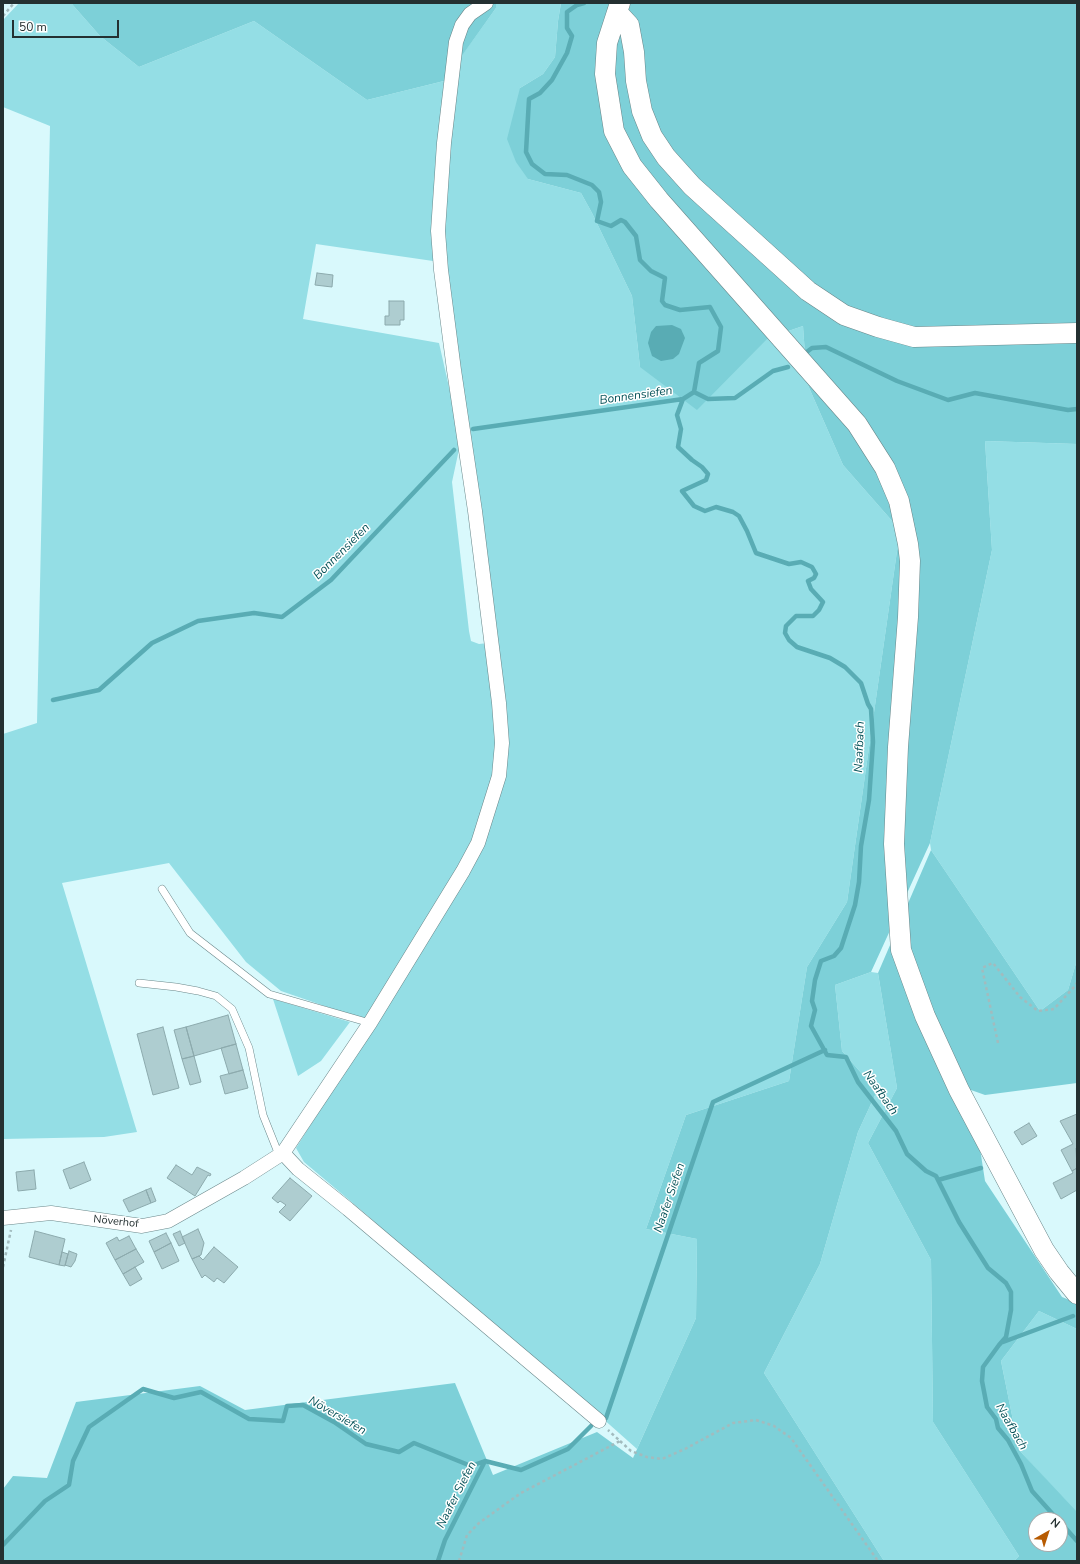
<!DOCTYPE html>
<meta charset="utf-8">
<style>
body{margin:0}
#map{position:relative;width:1080px;height:1564px;overflow:hidden;background:#d9f9fc;font-family:"Nunito Sans",sans-serif}
canvas{display:block}
.frame{position:absolute;inset:0;border:4px solid #243031;pointer-events:none}
.north{position:absolute;left:1028px;top:1512px;width:40px;height:40px;box-sizing:border-box;background:#fff;border:1px solid #a7acad;border-radius:50%;rotate:39deg;font-size:11px;font-weight:700;line-height:16px;text-align:center;color:#243031}
.north::after{content:'';display:block;margin:auto;width:14px;height:18px;background:#b75b02;clip-path:polygon(50% 0,100% 100%,50% 72%,0 100%)}
.scale{position:absolute;left:12px;top:20px;width:107px;height:18px;box-sizing:border-box;border:2px solid #243031;border-top:0;padding-left:5px;font-size:12px;line-height:14px;white-space:nowrap;color:#243031;-webkit-text-stroke:3px #fff;paint-order:stroke}
</style>
<div id="map">
<canvas width="1080" height="1564"></canvas>
<div class="frame"></div>
<div class="north">N</div>
<div class="scale">50 m</div>
</div>
<script>
const ctx = document.querySelector('canvas').getContext('2d');
ctx.lineJoin = 'round';
function fillPath(path, color) {
  ctx.fillStyle = color;
  ctx.fill(path, 'evenodd');
}
function poly(rows) {
  const path = new Path2D();
  for (const r of rows) {
    path.moveTo(r[0], r[1]);
    for (let i = 2; i < r.length; i += 2) path.lineTo(r[i], r[i + 1]);
  }
  return path;
}
function strokePath(path, color, width, dash) {
  ctx.strokeStyle = color;
  ctx.lineWidth = width;
  ctx.lineCap = dash ? 'butt' : 'round';
  ctx.setLineDash(dash || []);
  ctx.stroke(path);
}
function write(font, color, halo, rows, align = 'center') {
  ctx.font = font + ' "Nunito Sans",sans-serif';
  ctx.lineWidth = 3;
  ctx.setLineDash([]);
  ctx.textBaseline = 'middle';
  ctx.strokeStyle = halo;
  ctx.fillStyle = color;
  for (const [text, x, y, turn = 0] of rows) {
    ctx.save();
    ctx.translate(x, y);
    ctx.rotate((+turn || 0) * Math.PI / 180);
    ctx.textAlign = isNaN(turn) ? turn : align;
    if (halo) ctx.strokeText(text, 0, 0);
    ctx.fillText(text, 0, 0);
    ctx.restore();
  }
}
const green = poly([
 [19,3,71,3,100,36,139,67,254,21,367,100,444,81,434,220,433,261,316,244,303,319,439,343,461,440,452,482,469,631,471,641,479,644,488,643,498,740,494,777,476,836,368,1021,281,991,246,962,169,863,62,883,137,1132,104,1137,3,1139,3,734,37,723,50,126,3,107,3,20],
 [499,3,561,3,558,21,555,57,543,74,520,88,528,179,581,193,592,213,632,296,640,367,768,338,803,326,807,383,843,465,900,530,847,902,807,967,789,1081,686,1115,646,1229,697,1239,696,1318,637,1449,592,1409,444,1285,367,1215,304,1162,296,1148,466,878,505,768,477,506,443,231,455,65,496,8,496,4],
 [985,441,1077,444,1077,960,1068,990,1040,1011,931,850,930,843,992,550],
 [871,972,878,973,897,1088,868,1143,931,1260,933,1422,1019,1556,1014,1561,884,1561,764,1373,820,1264,858,1132,877,1091,842,1051,835,985],
 [273,999,350,1022,321,1061,298,1076],
 [1039,1311,1077,1329,1077,1514,1019,1450,1001,1361]
]);
const forest = poly([
 [71,3,496,3,496,8,444,81,367,100,254,21,139,67,100,36],
 [561,3,1077,3,1077,444,985,441,992,550,930,843,871,972,835,985,842,1051,877,1091,858,1132,820,1264,764,1373,884,1561,3,1561,3,1489,13,1476,47,1478,76,1402,200,1386,245,1410,455,1383,493,1475,597,1432,633,1458,696,1318,697,1239,646,1229,686,1115,789,1081,807,967,847,902,900,530,843,465,807,383,803,326,768,338,697,410,640,367,632,296,592,213,581,193,528,179,516,162,507,139,520,88,543,74,555,57,558,21],
 [931,850,1040,1011,1068,990,1077,960,1077,1083,985,1095,971,1090,985,1181,1062,1297,1077,1303,1077,1329,1039,1311,1001,1361,1019,1450,1077,1512,1077,1561,1014,1561,1019,1556,933,1422,931,1260,868,1143,897,1088,878,973],
 [1036,1520,1060,1520,1060,1544,1036,1544]
]);
const water = poly([
 [672,325,681,329,685,338,679,354,673,359,661,361,652,356,648,343,651,332,656,326]
]);
const stream = poly([
 [584,3,577,5,567,12,567,28,572,36,567,53,552,80,540,93,529,99,526,152,532,164,545,174,567,175,592,185,599,192,601,202,597,221,611,226,621,220,625,222,636,236,640,260,651,271,665,278,662,301,665,305,680,310,710,307,721,327,718,351,699,363,694,392,683,399,677,415,681,429,678,447,692,460,702,467,708,474,706,480,682,491,694,506,705,511,716,507,733,512,739,516,747,531,756,553,789,564,801,562,812,567,816,574,814,578,808,581,811,589,823,602,819,610,813,616,796,616,786,626,785,633,789,640,797,647,830,658,845,667,861,683,868,704,871,709,873,742,869,800,861,846,859,882,855,905,841,948,834,956,821,961,815,980,812,1001,815,1010,811,1026,827,1055,846,1057,858,1082,896,1131,907,1154,926,1171,936,1176,959,1222,988,1268,1006,1283,1011,1292,1011,1310,1006,1337,999,1345,983,1367,982,1381,987,1407,996,1419,998,1428,1008,1440,1021,1464,1032,1491,1058,1520],
 [808,351,812,348,826,347,897,381,948,400,975,393,1068,410,1077,409],
 [694,392,708,399,735,398,773,371,788,367],
 [473,429,683,399],
 [53,700,99,690,152,643,198,621,254,613,282,617,331,580,454,450],
 [938,1180,981,1168],
 [1003,1342,1073,1316],
 [606,1418,713,1102,825,1050],
 [485,1461,521,1470,568,1449,591,1426],
 [1060,1522,1077,1541],
 [3,1545,45,1501,69,1485,73,1461,89,1427,143,1389,174,1398,201,1392,249,1419,283,1421,287,1406,303,1405,334,1422,366,1444,399,1452,414,1443,471,1466,485,1461],
 [438,1561,445,1540,485,1461]
]);
const building = poly([
 [317,273,333,275,332,287,315,285,317,273],
 [389,301,404,301,404,320,400,320,400,325,385,325,385,316,389,316,389,301],
 [228,1015,236,1044,194,1056,186,1027,228,1015],
 [163,1027,179,1088,153,1095,137,1034,163,1027],
 [186,1027,194,1056,182,1059,174,1030,186,1027],
 [236,1044,243,1070,229,1074,221,1048,236,1044],
 [194,1056,201,1082,190,1085,182,1059,194,1056],
 [243,1070,248,1088,225,1094,220,1076,243,1070],
 [1077,1114,1077,1147,1076,1148,1077,1168,1072,1171,1061,1150,1073,1144,1060,1121,1077,1114],
 [1029,1123,1037,1136,1022,1145,1014,1132,1029,1123],
 [84,1162,91,1180,70,1189,63,1170,84,1162],
 [176,1165,192,1175,197,1167,211,1174,210,1176,208,1175,195,1196,167,1178,176,1165],
 [1077,1168,1077,1190,1061,1199,1053,1183,1073,1173,1072,1171,1077,1168],
 [34,1170,36,1189,18,1191,16,1172,34,1170],
 [290,1178,312,1196,290,1221,279,1212,286,1205,280,1201,278,1203,272,1198,290,1178],
 [151,1188,156,1201,151,1203,146,1190,151,1188],
 [146,1190,151,1203,129,1212,123,1200,146,1190],
 [198,1229,204,1243,201,1255,192,1259,182,1237,198,1229],
 [35,1231,65,1239,59,1265,29,1257,35,1231],
 [180,1231,185,1243,179,1246,173,1234,180,1231],
 [166,1233,171,1243,154,1252,149,1241,166,1233],
 [129,1236,136,1249,115,1260,106,1243,117,1237,119,1241,129,1236],
 [171,1243,179,1261,162,1269,154,1252,171,1243],
 [214,1247,238,1267,224,1283,217,1278,214,1282,205,1275,202,1278,192,1259,199,1256,203,1260,214,1247],
 [136,1249,144,1262,123,1274,115,1260,136,1249],
 [69,1251,77,1254,75,1261,71,1267,65,1265,69,1251],
 [62,1252,68,1254,65,1266,59,1265,62,1252],
 [135,1267,142,1279,130,1286,123,1274,135,1267]
]);
const path = poly([
 [3,16,14,3],
 [998,1043,982,968,993,963,1020,997,1038,1011,1054,1009,1075,986,1077,983],
 [3,1267,11,1230],
 [620,1441,631,1451,647,1457,662,1459,685,1449,733,1423,756,1420,774,1426,791,1438,878,1561],
 [459,1561,467,1535,479,1523,521,1493,620,1441,608,1430]
]);
const lane = poly([
 [162,889,190,933,269,994,370,1023],
 [139,983,176,987,198,991,216,996,232,1009,249,1048,263,1115,279,1155]
]);
const street = poly([
 [283,1153,298,1169,348,1209,599,1421],
 [3,1218,51,1213,142,1226,168,1221,244,1178,283,1153,370,1023,463,871,478,843,499,776,502,743,499,703,475,511,454,370,441,270,438,231,444,143,456,42,462,25,470,14,486,3]
]);
const secondary = poly([
 [620,3,607,43,605,74,614,131,632,166,659,200,857,424,885,468,899,501,908,544,910,561,908,617,898,747,894,844,901,950,925,1016,959,1090,1044,1250,1059,1272,1077,1294],
 [617,12,629,25,634,52,636,81,642,111,652,136,666,157,692,186,808,291,844,315,878,327,914,337,1077,333]
]);
const streetNames = [
 ["Növerhof",116,1222,6]
];
const waterNames = [
 ["Bonnensiefen",636,396,-8],
 ["Bonnensiefen",342,552,-45],
 ["Naafbach",860,747,-88],
 ["Naafbach",880,1093,55],
 ["Naafer Siefen",670,1198,-71],
 ["Növersiefen",337,1416,30],
 ["Naafbach",1011,1427,60],
 ["Naafer Siefen",457,1495,-63]
];
fillPath(green, '#94dee5');
fillPath(forest, '#7dd0d8');
fillPath(water, '#59acb4');
strokePath(stream, '#59acb4', 4.5);
fillPath(building, '#aecdd0');
strokePath(building, '#8caaad', 1);
strokePath(lane, '#6a878a', 8);
strokePath(street, '#6a878a', 15);
strokePath(secondary, '#6a878a', 21);
strokePath(path, '#a2bbbe', 2.5, [3, 3]);
strokePath(lane, '#fff', 7);
strokePath(street, '#fff', 14);
strokePath(secondary, '#fff', 20);
write('11px', '#243031', '#fff', streetNames);
write('italic 12px', '#08545a', '#fff', waterNames);
</script>
